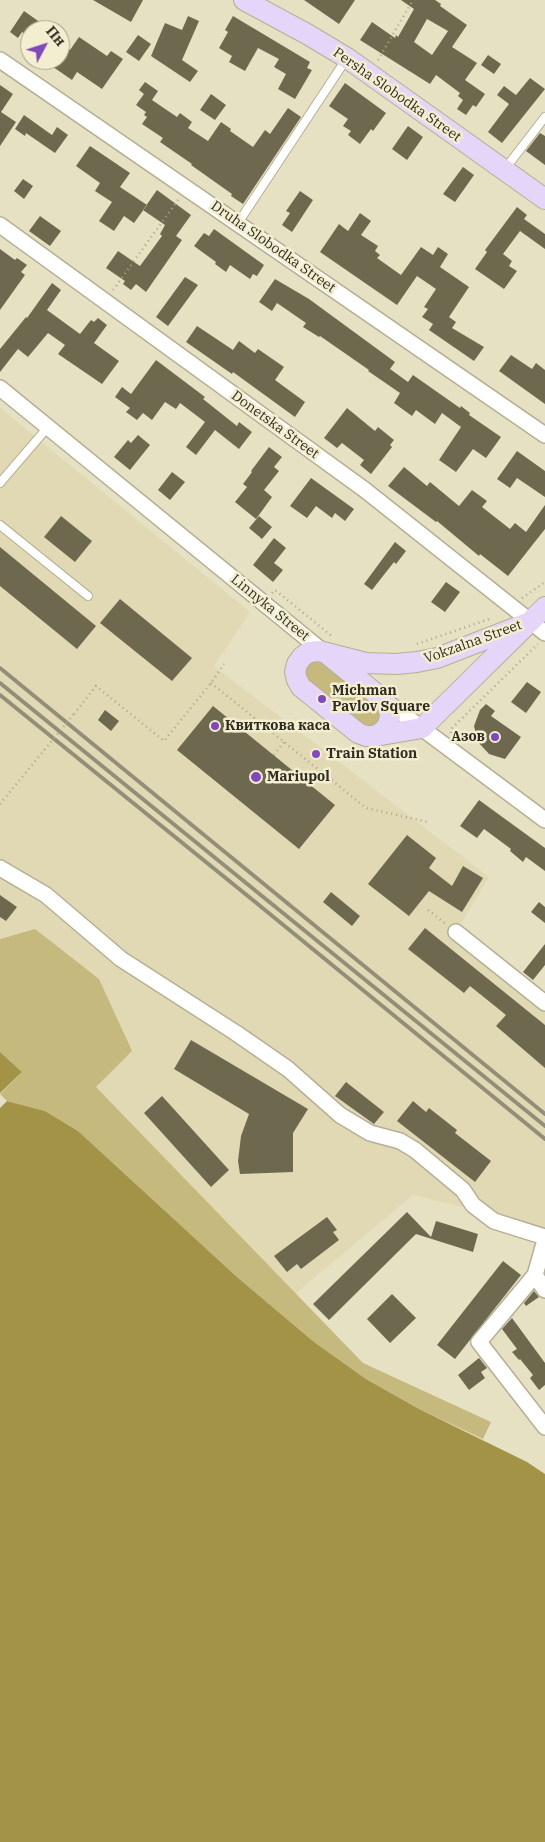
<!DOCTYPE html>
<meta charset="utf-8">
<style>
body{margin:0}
#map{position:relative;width:545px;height:1842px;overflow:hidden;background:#e6e1c3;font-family:"IBM Plex Serif",serif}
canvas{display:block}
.north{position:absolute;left:20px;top:20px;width:50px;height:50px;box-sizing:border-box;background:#f4eed0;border:1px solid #a5a18a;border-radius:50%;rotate:50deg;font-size:14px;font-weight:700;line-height:20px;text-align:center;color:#2f2d21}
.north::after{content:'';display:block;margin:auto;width:18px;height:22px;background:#7f48bf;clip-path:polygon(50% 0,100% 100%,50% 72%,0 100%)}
</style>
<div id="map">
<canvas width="545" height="1842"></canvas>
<div class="north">Пн</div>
</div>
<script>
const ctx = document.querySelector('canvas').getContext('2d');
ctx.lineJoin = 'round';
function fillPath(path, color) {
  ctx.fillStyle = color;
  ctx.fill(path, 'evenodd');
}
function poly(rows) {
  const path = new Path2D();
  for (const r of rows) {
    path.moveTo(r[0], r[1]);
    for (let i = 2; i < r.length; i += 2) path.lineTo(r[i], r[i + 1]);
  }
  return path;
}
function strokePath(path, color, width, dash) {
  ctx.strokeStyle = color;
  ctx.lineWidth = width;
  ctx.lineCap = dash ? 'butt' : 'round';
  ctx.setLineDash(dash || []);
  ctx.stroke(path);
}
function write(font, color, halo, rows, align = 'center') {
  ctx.font = font + ' "IBM Plex Serif",serif';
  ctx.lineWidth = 5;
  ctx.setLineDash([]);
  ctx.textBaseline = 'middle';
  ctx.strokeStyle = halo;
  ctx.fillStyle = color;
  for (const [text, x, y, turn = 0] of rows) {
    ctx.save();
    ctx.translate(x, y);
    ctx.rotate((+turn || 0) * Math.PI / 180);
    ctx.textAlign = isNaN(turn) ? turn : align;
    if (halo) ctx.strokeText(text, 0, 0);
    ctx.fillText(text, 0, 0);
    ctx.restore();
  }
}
const built = poly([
 [0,408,250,612,214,666,489,877,453,937,545,1010,545,1228,514,1219,413,1195,295,1294,96,1087,35,929,0,939]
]);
const green = poly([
 [324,659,386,715,372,732,305,683,303,662],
 [35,929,99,979,132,1051,96,1087,363,1363,491,1422,483,1439,419,1409,366,1379,314,1342,237,1277,78,1131,45,1111,7,1101,0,1094,22,1072,0,1052,0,939]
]);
const water = poly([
 [0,1052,22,1072,0,1093],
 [7,1101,45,1111,78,1131,237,1277,314,1342,366,1379,419,1409,527,1462,545,1474,545,1842,0,1842,0,1108]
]);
const building = poly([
 [93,0,143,0,131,22],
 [304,0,355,0,339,24],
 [401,0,435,0,441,4,440,6,467,25,452,47,477,63,465,80,485,94,476,107,473,105,466,115,457,109,463,100,458,96,460,93,436,75,430,84,360,40,372,22,395,38,396,35,398,37,414,9],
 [427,19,448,31,432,55,414,42],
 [24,11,51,30,30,30,30,38,22,32,18,38,10,32],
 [188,16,199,21,182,60,198,71,190,82,151,56,165,23,182,30],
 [233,16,310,62,307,68,312,70,295,99,278,89,286,74,274,67,279,59,258,48,245,71,229,62,232,56,219,48,228,32,225,30],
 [138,35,151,44,139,61,126,52],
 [79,37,107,56,111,51,123,59,102,89,77,72,72,80,43,60,61,60,60,59,60,43,70,50],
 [488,55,501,64,494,74,481,65],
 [530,78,545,89,502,143,488,132,509,104,497,95,504,86,516,95],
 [145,82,158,91,152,100,177,117,180,113,192,122,188,128,208,141,221,122,231,129,230,131,253,147,265,130,270,134,288,108,301,117,243,204,231,196,232,194,191,165,192,164,160,142,163,138,142,124,147,117,144,115,146,112,136,105,144,94,139,90],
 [345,83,386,113,373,131,371,129,360,144,348,135,351,131,343,126,348,119,329,106],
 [0,85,13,94,1,112,16,122,0,146],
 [211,94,226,105,215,120,200,110],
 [24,115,52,135,57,127,68,135,55,153,26,133,25,136,15,129],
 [408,126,423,137,407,160,392,149],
 [540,133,545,136,545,165,526,151],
 [90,146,130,173,120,187,147,205,134,223,124,216,114,231,99,221,112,202,95,191,100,183,76,166],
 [463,167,474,175,455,202,443,194],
 [23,179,33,186,24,199,14,191],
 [157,190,191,215,176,236,182,240,146,292,136,284,131,290,123,284,125,281,106,268,118,251,140,266,162,236,160,234,165,225,143,210],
 [300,191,313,200,292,232,282,225,290,213,286,211],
 [517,207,527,215,524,219,545,234,545,249,520,231,503,254,512,261,509,266,517,271,504,289,475,269,487,252,485,250],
 [360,213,371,221,361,235,378,246,375,251,380,255,377,258,401,275,421,247,433,255,438,247,448,254,440,267,469,287,449,317,456,322,452,328,484,347,474,361,429,330,433,324,422,317,428,309,424,307,436,289,417,276,397,305,320,252,339,224,348,231],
 [40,216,61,231,50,246,29,231],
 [214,229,264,265,257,276,253,274,250,279,230,265,226,272,215,264,216,262,194,246,204,233,209,236],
 [0,249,15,260,17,258,27,265,21,272,25,275,0,310],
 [185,277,198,285,168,326,156,317],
 [275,279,309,299,395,362,390,369,408,382,413,375,460,408,461,406,470,413,469,415,501,437,486,458,473,449,456,472,439,460,461,427,442,413,435,424,416,410,412,416,394,403,400,393,368,371,369,370,320,336,319,337,303,327,306,323,277,303,272,311,259,302],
 [52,283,61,290,47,310,80,334,91,320,94,322,98,318,107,325,94,343,119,361,102,384,58,354,65,345,48,333,28,357,18,349,0,372,0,349,26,317,27,318],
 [197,326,233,350,239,341,255,353,258,349,284,367,275,380,305,402,295,417,233,372,232,374,186,342],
 [511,355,532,369,536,363,545,370,545,404,499,371],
 [156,360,205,397,203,399,237,426,239,422,252,432,239,449,215,430,196,455,186,447,205,422,180,403,176,409,165,402,152,420,143,413,137,420,126,412,130,408,115,397,122,387,131,394],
 [347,408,375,431,378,427,394,440,390,445,392,447,371,474,360,465,364,460,342,443,337,448,324,438],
 [138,435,150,445,130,470,114,457,128,440,131,443],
 [269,447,282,457,274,467,279,471,264,490,272,497,256,519,235,502,247,487,243,484,252,472,251,471],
 [517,451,545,471,545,497,517,478,510,488,497,479],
 [404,467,427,486,430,482,459,506,472,490,487,501,482,507,510,529,515,523,526,532,545,505,545,529,508,576,480,554,479,556,437,521,436,522,388,486],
 [172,472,185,482,170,500,158,490],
 [311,478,354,509,345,521,335,513,332,518,316,506,307,518,290,506],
 [61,516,92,541,75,562,44,537],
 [259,516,272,527,262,539,249,528],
 [274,538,286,548,274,563,283,570,273,582,253,565],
 [395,542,406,551,396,564,394,562,372,590,364,584],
 [0,547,96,626,77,649,0,586],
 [446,582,460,592,445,612,431,602],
 [120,599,192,658,172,681,100,623],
 [527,682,541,692,526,713,511,702],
 [486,704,495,711,491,716,521,737,505,759,489,754,478,742,474,726,480,710],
 [213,706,335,805,299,849,177,750],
 [105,710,119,721,111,731,98,720],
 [479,800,545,848,545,871,526,857,523,862,510,851,511,849,484,829,477,838,460,826],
 [407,835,436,858,429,868,452,886,463,866,483,878,462,912,429,891,409,916,368,884],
 [331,892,360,916,352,926,323,902],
 [0,895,17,907,6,921,0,917],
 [539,902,545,907,545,923,531,912],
 [425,928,545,1025,545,1068,496,1026,506,1015,470,986,464,993,408,949],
 [545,944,545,965,533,980,523,972],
 [191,1040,308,1109,293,1133,293,1172,240,1174,238,1161,241,1136,249,1114,174,1069],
 [346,1082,384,1112,374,1124,335,1096],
 [162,1096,229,1170,211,1187,144,1113],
 [413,1101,426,1112,429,1108,457,1130,455,1133,491,1161,475,1182,397,1121],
 [407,1212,431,1237,436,1221,478,1234,473,1252,416,1234,329,1320,313,1304],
 [327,1217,337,1230,333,1232,339,1240,301,1269,297,1264,287,1272,274,1256],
 [503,1261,521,1275,455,1359,437,1345],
 [534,1291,539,1297,526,1306,524,1303],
 [392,1294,416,1318,390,1343,367,1319],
 [512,1318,545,1363,545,1385,539,1390,530,1378,533,1375,520,1359,519,1360,512,1352,517,1349,502,1329],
 [479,1358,487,1368,481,1372,485,1378,469,1390,458,1375]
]);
const path = poly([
 [378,60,413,0],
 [113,290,178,200],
 [272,593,275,590,333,637],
 [522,598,545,582],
 [417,644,492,618],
 [211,683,366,808,428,822],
 [74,714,96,686,164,741,211,683,224,664],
 [451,733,451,729,538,644],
 [274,755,284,742],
 [428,910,447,925]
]);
const lane = poly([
 [505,169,545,117],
 [238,223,347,58],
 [0,483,48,427],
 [0,525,88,596]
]);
const street = poly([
 [0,60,545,435],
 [0,225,365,490,545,633],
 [0,388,326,654],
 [384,700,545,820],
 [0,868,46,895,121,959,236,1033,288,1069,340,1115,370,1133,400,1141,415,1150,463,1190,473,1205,494,1221,545,1237],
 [456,932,545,1003],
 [545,1240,535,1275,479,1342,545,1427],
 [535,1275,545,1290]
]);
const secondary = poly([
 [244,0,307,34,347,58,545,199],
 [327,654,384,700,389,708,390,716,388,725,382,732,375,736,366,736,358,733,301,687,297,680,295,672,297,664,302,657,309,652,319,651,366,663,396,664,417,662,437,658,530,622],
 [375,736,422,728,545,607]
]);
const rail = poly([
 [0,668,545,1114],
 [0,683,545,1126],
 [0,695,254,901,545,1139]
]);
const pathBridge = poly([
 [0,804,74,714]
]);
const markers = [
 [322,699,5,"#7f48bf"],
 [215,726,5,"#7f48bf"],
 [495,737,5,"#7f48bf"],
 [316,754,5,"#7f48bf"],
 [256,777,6,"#7f48bf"]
];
const streetNames = [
 ["Persha Slobodka Street",397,95,35],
 ["Druha Slobodka Street",273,247,35],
 ["Donetska Street",275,425,36],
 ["Linnyka Street",270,608,39],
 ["Vokzalna Street",473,642,-20]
];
const poiNames = [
 ["Michman",332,691],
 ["Pavlov Square",332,707],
 ["Квиткова каса",225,726],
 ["Азов",485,737,"right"],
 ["Train Station",326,754],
 ["Mariupol",267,777]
];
fillPath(built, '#e0d9b3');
fillPath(green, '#c5b97d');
fillPath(water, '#a29347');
fillPath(building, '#6e694e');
strokePath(lane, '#b5b093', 10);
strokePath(street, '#b5b093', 18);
strokePath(secondary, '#b5b093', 22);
strokePath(path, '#aaa68e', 2.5, [1, 4]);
strokePath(lane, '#fff', 8);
strokePath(street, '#fff', 15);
strokePath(secondary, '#e5d5f9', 20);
strokePath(rail, '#928e78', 4);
strokePath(pathBridge, '#aaa68e', 2.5, [1, 4]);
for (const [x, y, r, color] of markers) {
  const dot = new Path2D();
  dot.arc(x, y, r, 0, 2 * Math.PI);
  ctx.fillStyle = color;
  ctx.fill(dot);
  strokePath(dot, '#f4eed0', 2);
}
write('14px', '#2f2d21', '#f4eed0', streetNames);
write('bold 14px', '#2f2d21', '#f4eed0', poiNames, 'left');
</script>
